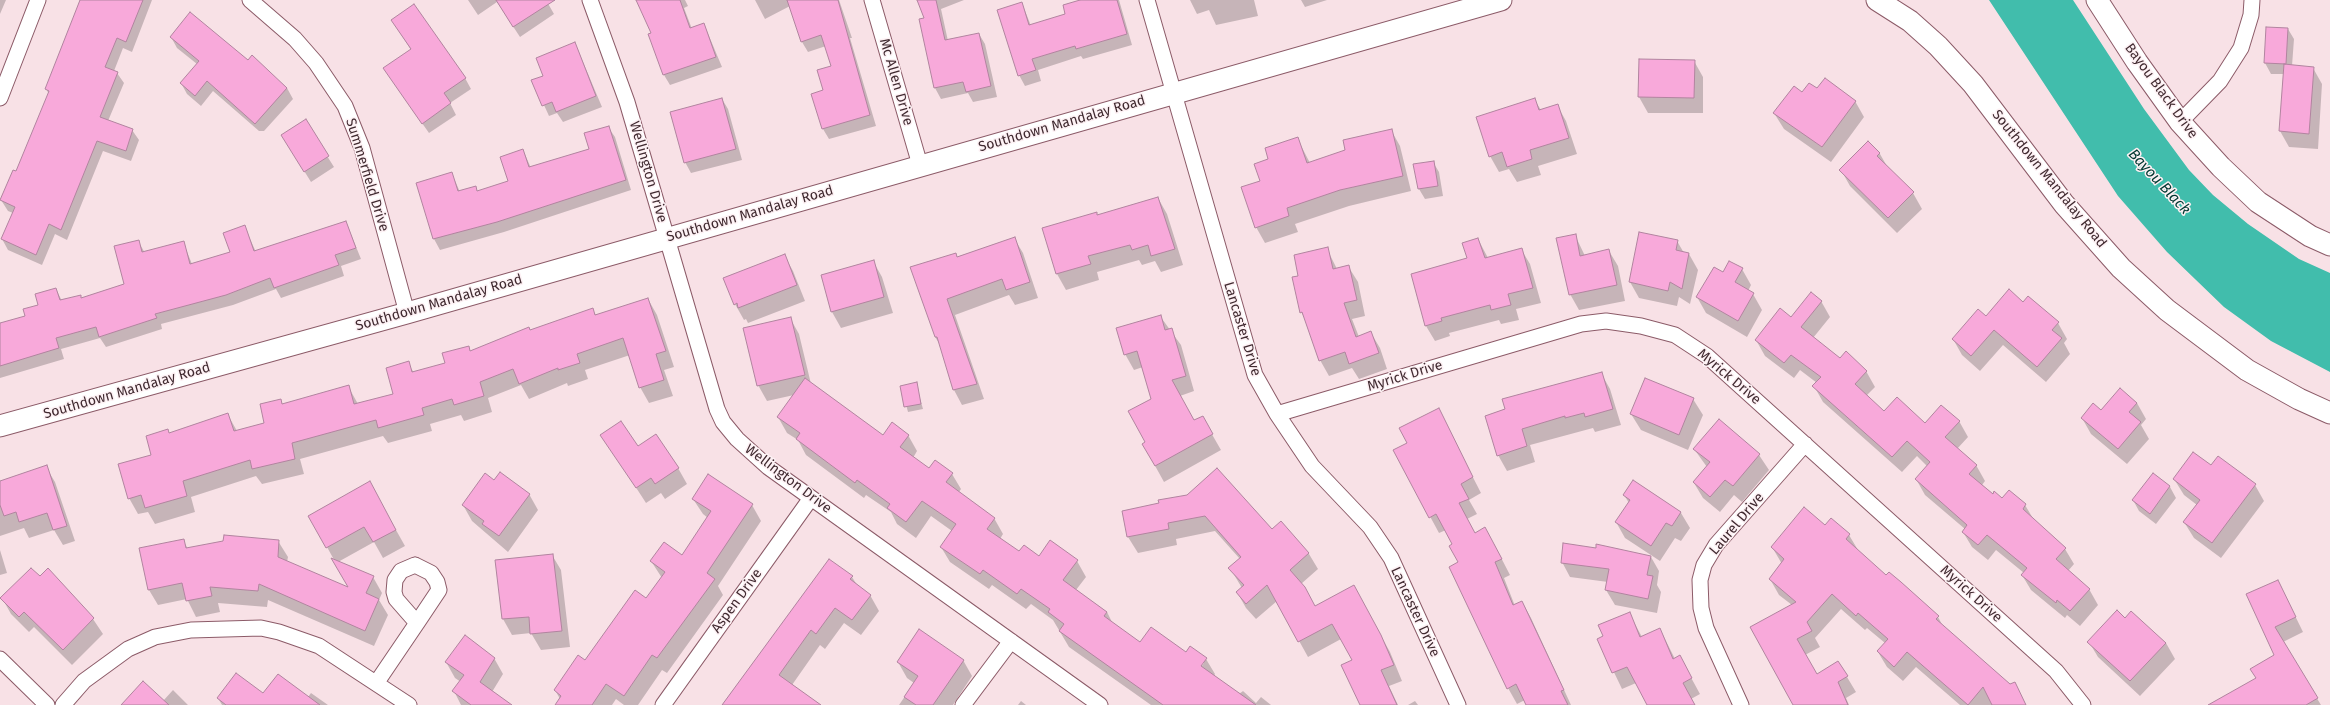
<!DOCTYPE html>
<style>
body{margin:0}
canvas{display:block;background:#f8e1e6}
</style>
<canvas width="2330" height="705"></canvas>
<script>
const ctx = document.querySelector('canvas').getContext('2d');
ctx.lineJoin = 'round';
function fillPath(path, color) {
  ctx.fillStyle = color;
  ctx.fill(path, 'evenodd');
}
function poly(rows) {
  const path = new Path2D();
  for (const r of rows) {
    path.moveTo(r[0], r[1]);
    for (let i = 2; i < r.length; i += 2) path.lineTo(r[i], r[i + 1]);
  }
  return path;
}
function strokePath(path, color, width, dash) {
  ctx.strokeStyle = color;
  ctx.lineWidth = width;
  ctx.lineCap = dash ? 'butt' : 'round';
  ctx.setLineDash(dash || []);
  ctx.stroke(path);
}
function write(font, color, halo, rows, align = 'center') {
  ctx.font = font + ' "Fira Sans",sans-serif';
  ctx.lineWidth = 3;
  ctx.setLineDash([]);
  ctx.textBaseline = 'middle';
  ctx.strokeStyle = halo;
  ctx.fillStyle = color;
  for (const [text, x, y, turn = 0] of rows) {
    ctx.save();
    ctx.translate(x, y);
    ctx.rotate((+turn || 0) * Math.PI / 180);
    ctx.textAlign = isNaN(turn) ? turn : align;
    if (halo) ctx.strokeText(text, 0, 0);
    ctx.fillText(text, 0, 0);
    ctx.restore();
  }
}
const water = poly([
 [1989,0,2073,0,2144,109,2189,170,2213,195,2248,224,2299,259,2330,273,2330,372,2271,341,2224,307,2167,252,2118,196]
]);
const shadow = poly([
 [0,0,6,0,0,14],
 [81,0,152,0,132,52,123,48,114,71,117,73,124,83,108,121,132,130,139,140,131,161,103,151,67,240,55,234,42,265,8,250,2,239,13,213,8,211,1,200,16,172,49,94,46,89],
 [468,0,546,0,554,14,520,37,497,2,478,15],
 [637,0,685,0,688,6,684,8,692,29,704,24,722,67,670,85,664,75,650,34,653,33],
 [755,0,839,0,852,38,850,38,876,126,829,139,823,129,812,94,824,91,832,67,826,46,808,52,802,42,790,6,765,19],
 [918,0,964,0,941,9,948,41,979,34,985,44,997,97,973,102,968,93,941,99,935,88,920,20,925,19],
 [1080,0,1119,0,1132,45,1083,59,1081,56,1038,70,1041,81,1025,86,1019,75,1022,3,1031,26,1067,14],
 [1190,0,1254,0,1258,16,1216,25,1209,10,1197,14],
 [1301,0,1327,0,1305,7],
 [392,20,465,78,471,89,450,103,456,115,429,133,391,79,411,50],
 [2288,29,2294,39,2292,66,2313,68,2322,84,2318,149,2289,147,2280,131,2284,74,2271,74,2265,63],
 [171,37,248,61,287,88,293,99,264,131,259,131,213,91,201,106,187,94,181,83,197,64,177,48],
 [575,43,602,107,563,122,557,113,549,116,533,81,544,76],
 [1694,61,1703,77,1703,113,1648,113,1639,97],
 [1818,90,1855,101,1864,117,1831,162,1784,129,1774,113,1803,94],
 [722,99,728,109,742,160,691,173,685,162],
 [1534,99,1541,110,1557,105,1566,121,1577,154,1538,166,1541,175,1517,182,1509,169,1499,172,1490,156],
 [305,121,334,167,311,182,288,145],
 [608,127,615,137,631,190,504,232,440,250,434,239,417,184,452,174,460,192,475,187,478,192,510,181,523,150,531,168,590,149],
 [1391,130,1400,146,1411,191,1349,206,1295,224,1298,232,1265,243,1256,227,1262,181,1297,138,1310,163,1346,151],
 [1868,142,1880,154,1888,168,1913,193,1922,209,1897,233,1850,186,1841,170],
 [1433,162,1439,172,1443,196,1425,199,1419,189],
 [1158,198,1167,214,1183,265,1161,272,1155,261,1142,265,1139,260,1097,272,1099,280,1066,290,1057,274,1098,216],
 [346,222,361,259,341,266,344,276,281,298,276,289,233,305,161,324,162,329,106,347,100,338,61,349,64,359,0,378,0,324,26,317,56,289,62,301,80,296,82,299,126,284,138,241,145,253,183,242,192,264,232,253,244,226,256,252],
 [1575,235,1585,256,1609,251,1618,266,1625,301,1579,310,1570,294],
 [1014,238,1023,253,1038,298,1015,305,1009,295,955,315,984,399,962,405,954,390,941,346,935,337,955,254,957,257],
 [1478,239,1488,258,1521,249,1530,264,1541,303,1516,309,1519,320,1501,324,1499,320,1449,333,1450,336,1435,341,1426,326,1412,274,1468,259],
 [1677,241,1684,253,1689,254,1698,270,1690,304,1679,297,1677,306,1639,298,1630,282],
 [1327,249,1337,269,1348,266,1358,282,1365,316,1352,319,1359,337,1371,333,1380,348,1387,369,1359,379,1352,368,1329,376,1320,360,1307,322,1301,312,1293,278,1299,277],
 [784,255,793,271,805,301,748,323,746,319,744,320,735,304],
 [873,261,882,277,893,313,841,328,832,312,822,275],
 [1742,269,1751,285,1748,291,1753,294,1762,310,1747,337,1706,313,1697,297,1723,273],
 [2029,297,2058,323,2067,339,2064,343,2070,354,2046,382,2003,345,1980,371,1962,355,1953,339,1986,318,2023,303],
 [648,299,657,315,674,367,664,370,673,396,649,403,640,387,630,355,585,370,588,379,568,386,567,383,529,399,521,385,488,398,492,412,464,421,461,415,430,424,432,431,388,443,383,436,300,459,304,474,262,484,256,476,191,497,195,512,155,524,148,512,138,514,129,498,152,456,169,434,228,415,237,431,266,424,280,400,283,405,348,386,358,404,394,395,408,363,414,373,446,364,468,347,471,352,592,310,596,315],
 [1821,301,1830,317,1813,338,1840,359,1866,371,1875,387,1866,396,1884,413,1926,425,1959,421,1968,437,1957,449,1976,465,1985,481,1982,485,1993,495,2025,505,2034,520,2065,549,2074,564,2068,571,2089,589,2098,605,2080,626,2067,615,2065,618,2031,590,2022,575,2024,573,1996,550,1988,560,1972,547,1963,532,1965,529,1925,495,1916,479,1927,466,1917,456,1902,472,1823,402,1814,386,1817,383,1800,370,1794,378,1765,356,1756,340],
 [1160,316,1181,345,1194,391,1180,396,1194,422,1202,417,1221,450,1164,482,1143,444,1147,442,1152,399,1143,367,1134,370,1125,354],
 [790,318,799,334,811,384,883,436,908,435,917,451,913,458,929,469,952,474,961,489,959,492,994,518,1003,534,1000,539,1019,553,1039,557,1077,561,1086,577,1076,590,1107,612,1113,624,1140,644,1206,659,1215,674,1214,676,1239,694,1243,691,1256,703,1261,697,1271,705,1151,705,1069,647,1053,620,1031,604,1026,609,992,585,989,589,950,562,941,547,952,531,931,516,916,538,897,524,891,512,866,495,864,498,806,455,798,440,787,433,778,417,794,395,767,401,758,385],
 [1201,663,1204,663,1199,670],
 [1601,373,1610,389,1621,425,1595,432,1593,428,1530,445,1535,462,1507,471,1498,455,1486,416],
 [916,384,923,409,908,412,901,386],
 [1693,399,1703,415,1688,450,1641,430,1631,414],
 [2137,403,2146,419,2141,425,2149,439,2127,464,2091,434,2082,418],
 [1438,409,1481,493,1469,500,1477,514,1467,519,1475,534,1494,544,1510,575,1504,578,1515,606,1522,602,1531,618,1571,705,1527,705,1525,700,1517,704,1508,688,1453,545,1446,530,1439,533,1394,450,1408,443],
 [602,435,637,447,678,468,687,484,665,499,661,493,646,503],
 [1694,449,1759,455,1769,470,1742,502,1734,495,1720,512,1703,498,1694,483,1707,467],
 [46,467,55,482,75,541,63,545,54,530,29,538,24,528,0,536,0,482],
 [2211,467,2255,485,2264,501,2221,558,2194,538,2184,522,2197,505,2184,495,2174,479],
 [2153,474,2170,487,2176,498,2156,524,2139,511,2133,500],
 [1633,481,1681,513,1690,528,1681,541,1675,538,1660,561,1625,538,1616,522,1629,503,1624,495],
 [495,482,529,494,538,510,508,552,472,521,463,505],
 [378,498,405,546,383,558,374,542,338,562,373,577,382,593,379,600,388,615,374,646,268,600,267,607,218,603,220,612,196,617,187,599,158,605,149,590,183,540,188,549,278,541,288,557,287,562,350,589,327,547],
 [693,499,752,505,761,521,718,586,723,595,667,673,662,670,638,705,624,705,616,699,612,705,556,705,560,699,555,690,646,599,662,578,651,561,682,556,708,518,703,514],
 [1160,504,1272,531,1281,522,1309,554,1318,569,1301,584,1315,607,1362,602,1390,652,1402,681,1389,686,1398,705,1361,705,1353,660,1341,639,1308,657,1277,601,1256,619,1246,608,1237,592,1242,588,1230,568,1240,559,1215,531,1176,539,1177,545,1138,553,1128,537,1123,511],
 [1825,526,1849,535,1858,550,1886,576,1938,617,1944,628,2010,685,2014,683,2026,705,1960,705,1916,667,1903,681,1887,667,1878,652,1885,643,1867,628,1865,630,1841,609,1815,638,1820,647,1805,655,1817,675,1847,677,1856,692,1846,698,1849,705,1795,705,1792,605,1779,595,1770,579,1782,564,1772,547],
 [0,550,7,573,0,575],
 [552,555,561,570,570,647,541,650,531,633,512,635,503,619],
 [1651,557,1659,571,1657,585,1661,592,1657,613,1615,605,1606,590,1608,582,1570,577,1562,562],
 [829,560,852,577,857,585,870,595,879,611,861,635,844,623,825,649,820,645,792,685,820,705,722,705],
 [48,569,93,619,103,634,72,665,34,627,29,632,11,614,2,598,40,578],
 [2278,581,2303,632,2283,642,2321,705,2224,705,2257,678,2275,656,2248,595],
 [1629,613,1642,637,1660,629,1675,659,1688,672,1700,694,1691,699,1695,705,1648,705,1636,683,1622,689,1598,639,1604,637],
 [2125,619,2166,643,2175,659,2140,696,2098,657,2089,642],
 [494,658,503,674,492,692,504,705,461,705,454,691,461,682,455,678,446,662],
 [963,660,972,676,953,705,899,705,914,683,907,678,898,662],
 [173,690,188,705,123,705,163,701],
 [311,693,328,705,222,705,218,698,264,695,308,697],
 [1021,701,1026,705,1018,705],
 [1415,701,1418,705,1408,705]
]);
const building = poly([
 [80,0,143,0,126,42,117,38,105,67,118,72,100,117,133,129,126,151,97,141,61,230,49,224,36,255,1,239,15,207,0,200,13,170,16,171,49,91,45,89,80,0],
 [496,0,555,0,513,27,496,0],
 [636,0,680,0,690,28,704,23,716,57,663,75,648,34,651,33,636,0],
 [787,0,838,0,870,115,822,129,811,94,823,90,817,70,831,66,821,35,801,42,787,0],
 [917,0,936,0,945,40,979,33,991,86,966,92,963,82,934,88,919,19,924,18,917,0],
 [1080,0,1117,0,1127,34,1076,49,1075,46,1032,59,1036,70,1018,76,997,10,1022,2,1029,25,1065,14,1063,5,1080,0],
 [414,4,466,78,444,93,451,103,422,124,383,68,411,49,391,20,414,4],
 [190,12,248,60,252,55,287,88,255,124,207,81,195,96,180,83,199,61,170,37,190,12],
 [2266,27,2288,28,2286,64,2264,63,2266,27],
 [575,42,596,96,556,112,552,102,542,106,531,80,543,76,536,58,575,42],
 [1639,59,1695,60,1694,98,1638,97,1639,59],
 [2284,64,2314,67,2309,134,2279,131,2284,64],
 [1825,78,1856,101,1822,147,1773,113,1794,86,1802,92,1809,83,1817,88,1825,78],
 [722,98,736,149,684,163,670,112,722,98],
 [1535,98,1539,110,1558,104,1569,138,1530,150,1532,159,1507,167,1502,152,1489,157,1476,117,1535,98],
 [306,119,329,156,304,172,281,135,306,119],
 [609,126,626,180,497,222,433,239,416,183,452,172,458,191,476,186,477,191,508,181,500,157,523,149,529,167,589,149,584,133,609,126],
 [1392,129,1403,176,1340,190,1287,208,1289,216,1255,228,1241,187,1260,181,1254,164,1268,159,1265,148,1298,137,1307,163,1345,150,1343,140,1392,129],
 [1868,141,1880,153,1877,156,1914,192,1888,218,1839,170,1868,141],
 [1434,161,1438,186,1418,189,1413,164,1434,161],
 [1158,197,1175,249,1151,256,1148,245,1132,250,1130,245,1088,256,1091,264,1056,274,1042,228,1097,212,1097,215,1158,197],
 [346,221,356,248,335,255,339,265,274,288,270,278,226,295,155,314,157,318,99,337,96,327,56,338,59,348,0,366,0,323,25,316,23,309,38,305,35,294,56,288,60,300,81,295,81,298,124,284,114,246,139,240,142,252,184,241,190,264,230,252,223,233,245,225,254,251,346,221],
 [1639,232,1678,240,1676,250,1689,253,1682,289,1670,282,1668,291,1629,282,1639,232],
 [1576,234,1580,256,1609,249,1617,285,1569,295,1556,238,1576,234],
 [1015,237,1030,282,1006,290,1002,279,947,299,977,384,953,390,937,337,935,337,910,267,956,253,957,257,1015,237],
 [1478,238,1485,258,1522,248,1533,288,1508,294,1511,305,1491,310,1490,305,1441,318,1442,321,1425,326,1411,274,1467,258,1462,243,1478,238],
 [1328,247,1333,269,1349,265,1357,300,1344,303,1356,337,1371,331,1379,353,1349,364,1345,352,1319,361,1302,312,1300,313,1292,277,1298,276,1294,255,1328,247],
 [785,254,797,285,738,308,737,303,734,305,723,278,785,254],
 [874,260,884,297,831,312,821,275,874,260],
 [1729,261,1743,268,1735,282,1754,293,1738,321,1696,297,1714,267,1723,272,1729,261],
 [2009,289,2023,302,2028,296,2059,322,2052,330,2062,338,2037,367,1994,330,1971,356,1952,339,1978,309,1986,316,2009,289],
 [1811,292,1822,301,1801,327,1840,358,1846,351,1867,371,1855,384,1884,411,1897,397,1925,423,1941,405,1960,421,1945,437,1977,465,1969,474,1993,494,1994,491,2002,498,2009,490,2026,504,2023,509,2066,548,2056,559,2090,589,2070,611,2057,600,2056,603,2021,575,2027,568,1987,535,1978,545,1962,532,1967,525,1915,479,1930,462,1907,441,1892,457,1812,386,1821,377,1791,355,1784,363,1755,340,1780,308,1791,317,1811,292],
 [648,298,666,351,656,354,664,380,639,388,623,338,577,354,580,363,558,370,558,368,519,384,513,369,480,382,484,396,454,405,452,399,422,408,424,415,378,428,376,420,292,443,295,459,252,469,250,460,183,481,187,496,145,508,141,495,128,499,118,464,151,455,146,436,168,429,169,433,228,413,234,431,264,423,260,404,281,399,282,404,349,385,354,404,393,394,386,368,409,361,412,372,445,363,442,353,469,346,470,351,529,327,530,330,593,308,595,315,648,298],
 [1161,315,1165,330,1172,328,1186,376,1172,380,1194,420,1203,416,1213,434,1155,466,1142,444,1145,442,1128,411,1151,399,1137,351,1124,355,1116,328,1161,315],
 [791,317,805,375,757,386,743,328,791,317],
 [1602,372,1613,409,1585,417,1584,413,1565,418,1565,416,1522,429,1527,446,1497,456,1485,416,1505,409,1502,399,1602,372],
 [805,378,883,435,892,422,909,435,900,447,929,468,935,460,953,473,946,482,995,518,987,529,1019,551,1024,545,1039,556,1050,540,1078,560,1063,580,1107,612,1104,616,1140,642,1151,627,1186,652,1190,646,1207,658,1201,666,1256,705,1163,705,1059,631,1064,624,1048,612,1050,609,1021,589,1017,594,983,570,980,574,940,547,956,524,922,501,906,522,887,508,890,504,857,480,855,483,796,439,800,433,777,417,805,378],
 [1645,378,1694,398,1679,435,1630,414,1645,378],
 [917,382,921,404,904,407,900,386,917,382],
 [2120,388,2137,403,2129,412,2141,422,2118,449,2081,418,2093,403,2101,410,2120,388],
 [1439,408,1473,477,1461,484,1469,499,1459,503,1475,533,1485,527,1502,559,1495,562,1513,605,1522,601,1564,690,1561,691,1568,705,1526,705,1516,684,1507,689,1449,567,1458,562,1449,546,1452,544,1436,514,1429,518,1393,450,1407,443,1399,428,1439,408],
 [1719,419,1760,454,1733,486,1725,480,1710,497,1693,482,1710,462,1693,449,1719,419],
 [621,421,638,446,656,434,679,468,655,484,651,478,636,488,600,435,621,421],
 [2193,452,2211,465,2218,456,2256,484,2212,543,2183,522,2200,500,2173,479,2193,452],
 [47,465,67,526,53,530,47,513,19,522,16,512,4,516,0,505,0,481,47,465],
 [1217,468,1272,529,1281,521,1309,553,1290,570,1305,587,1315,606,1354,585,1381,635,1394,665,1381,670,1397,705,1360,705,1341,665,1352,660,1332,624,1298,642,1267,585,1246,604,1236,592,1244,585,1228,568,1241,557,1205,516,1168,523,1169,529,1127,537,1122,511,1159,503,1158,500,1187,495,1217,468],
 [500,472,530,494,499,536,482,524,484,521,462,505,485,473,494,480,500,472],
 [2153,473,2170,486,2150,514,2132,500,2153,473],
 [708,474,753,504,707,573,715,579,657,658,652,655,624,696,606,684,592,705,555,705,561,696,554,690,578,655,585,660,635,590,646,598,665,572,650,561,664,542,682,555,711,511,692,499,708,474],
 [1633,480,1681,512,1672,526,1666,523,1651,546,1615,522,1630,500,1623,495,1633,480],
 [370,481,396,530,373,542,364,527,326,548,308,516,370,481],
 [1804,507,1825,525,1831,518,1850,534,1846,539,1886,575,1889,572,1901,582,1939,616,1936,619,2010,684,2015,682,2026,705,1992,705,1983,687,1968,705,1907,652,1894,667,1877,651,1888,639,1858,613,1856,616,1832,594,1807,622,1812,631,1797,639,1817,674,1838,661,1848,676,1838,682,1848,705,1793,705,1750,627,1796,602,1769,579,1784,559,1771,547,1804,507],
 [224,535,279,540,278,557,348,587,331,558,374,576,366,593,379,599,365,631,259,584,258,591,210,587,212,596,186,601,182,583,148,590,139,548,184,539,186,548,223,541,224,535],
 [1563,543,1596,548,1596,544,1651,556,1647,575,1653,576,1648,599,1605,590,1609,569,1561,563,1563,543],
 [553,554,562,631,530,634,529,617,502,619,495,560,553,554],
 [829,559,853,576,850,579,871,595,852,620,835,608,816,634,811,630,779,675,821,705,722,705,829,559],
 [31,568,40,576,48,568,94,618,63,650,24,612,19,617,0,598,31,568],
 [2278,580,2296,617,2275,627,2318,698,2306,705,2208,705,2256,678,2250,669,2274,655,2246,594,2278,580],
 [2117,610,2125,618,2131,611,2166,643,2130,681,2087,642,2117,610],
 [1630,612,1640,637,1660,628,1673,659,1680,655,1692,678,1683,683,1695,705,1647,705,1627,667,1612,673,1597,639,1603,636,1598,625,1630,612],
 [919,629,964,660,933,705,916,705,904,697,918,676,897,662,919,629],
 [465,635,495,658,480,682,512,705,471,705,452,691,464,675,445,662,465,635],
 [236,673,263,693,278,674,320,705,226,705,217,698,236,673],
 [143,681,169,705,121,705,143,681]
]);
const street = poly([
 [250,0,295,39,316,63,345,106,362,148,407,313],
 [590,0,627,102,717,409,723,422,737,439,768,467,1100,705],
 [872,0,920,165],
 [1147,0,1255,375,1277,414,1312,466,1370,527,1391,558,1458,705],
 [0,98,38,0],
 [2180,122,2220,81,2241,48,2251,15,2252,0],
 [1277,414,1581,324,1606,321,1641,326,1675,335,1707,356,2056,671,2083,705],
 [415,565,431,573,437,582,439,590,417,623,396,599,394,592,395,580,401,571,415,565],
 [0,659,47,705],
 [377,682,417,623],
 [63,705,84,681,128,649,155,637,191,630,261,628,279,632,319,646,409,705],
 [663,705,811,498],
 [963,705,1011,641],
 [1741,705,1706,628,1701,608,1700,580,1704,565,1716,545,1805,444]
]);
const secondary = poly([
 [1877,0,1910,21,1938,46,1973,84,2064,204,2121,268,2167,310,2247,370,2299,399,2330,413],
 [2097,0,2137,62,2180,122,2221,167,2258,202,2310,236,2330,245],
 [0,426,407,313,1501,0]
]);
const streetNames = [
 ["Mc Allen Drive",896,82,74],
 ["Bayou Black Drive",2161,91,54],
 ["Southdown Mandalay Road",1062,124,-16],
 ["Wellington Drive",648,172,74],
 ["Summerfield Drive",367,175,73],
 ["Southdown Mandalay Road",2049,179,51],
 ["Southdown Mandalay Road",750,214,-16],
 ["Southdown Mandalay Road",439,303,-16],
 ["Lancaster Drive",1242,329,73],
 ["Myrick Drive",1405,376,-17],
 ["Myrick Drive",1729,377,40],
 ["Southdown Mandalay Road",127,391,-16],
 ["Wellington Drive",788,479,37],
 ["Laurel Drive",1737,524,-50],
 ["Myrick Drive",1971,594,42],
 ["Aspen Drive",737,601,-54],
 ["Lancaster Drive",1415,612,65]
];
const waterNames = [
 ["Bayou Black",2159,182,47]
];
fillPath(water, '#41bdac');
fillPath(shadow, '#0003');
fillPath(building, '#f8a9da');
strokePath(building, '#b1849f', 1);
strokePath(street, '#8c5b68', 17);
strokePath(secondary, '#8c5b68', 23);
strokePath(street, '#fff', 15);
strokePath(secondary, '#fff', 21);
write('14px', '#402a30', '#fdf1f4', streetNames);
write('italic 15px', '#003831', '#fdf1f4', waterNames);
</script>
